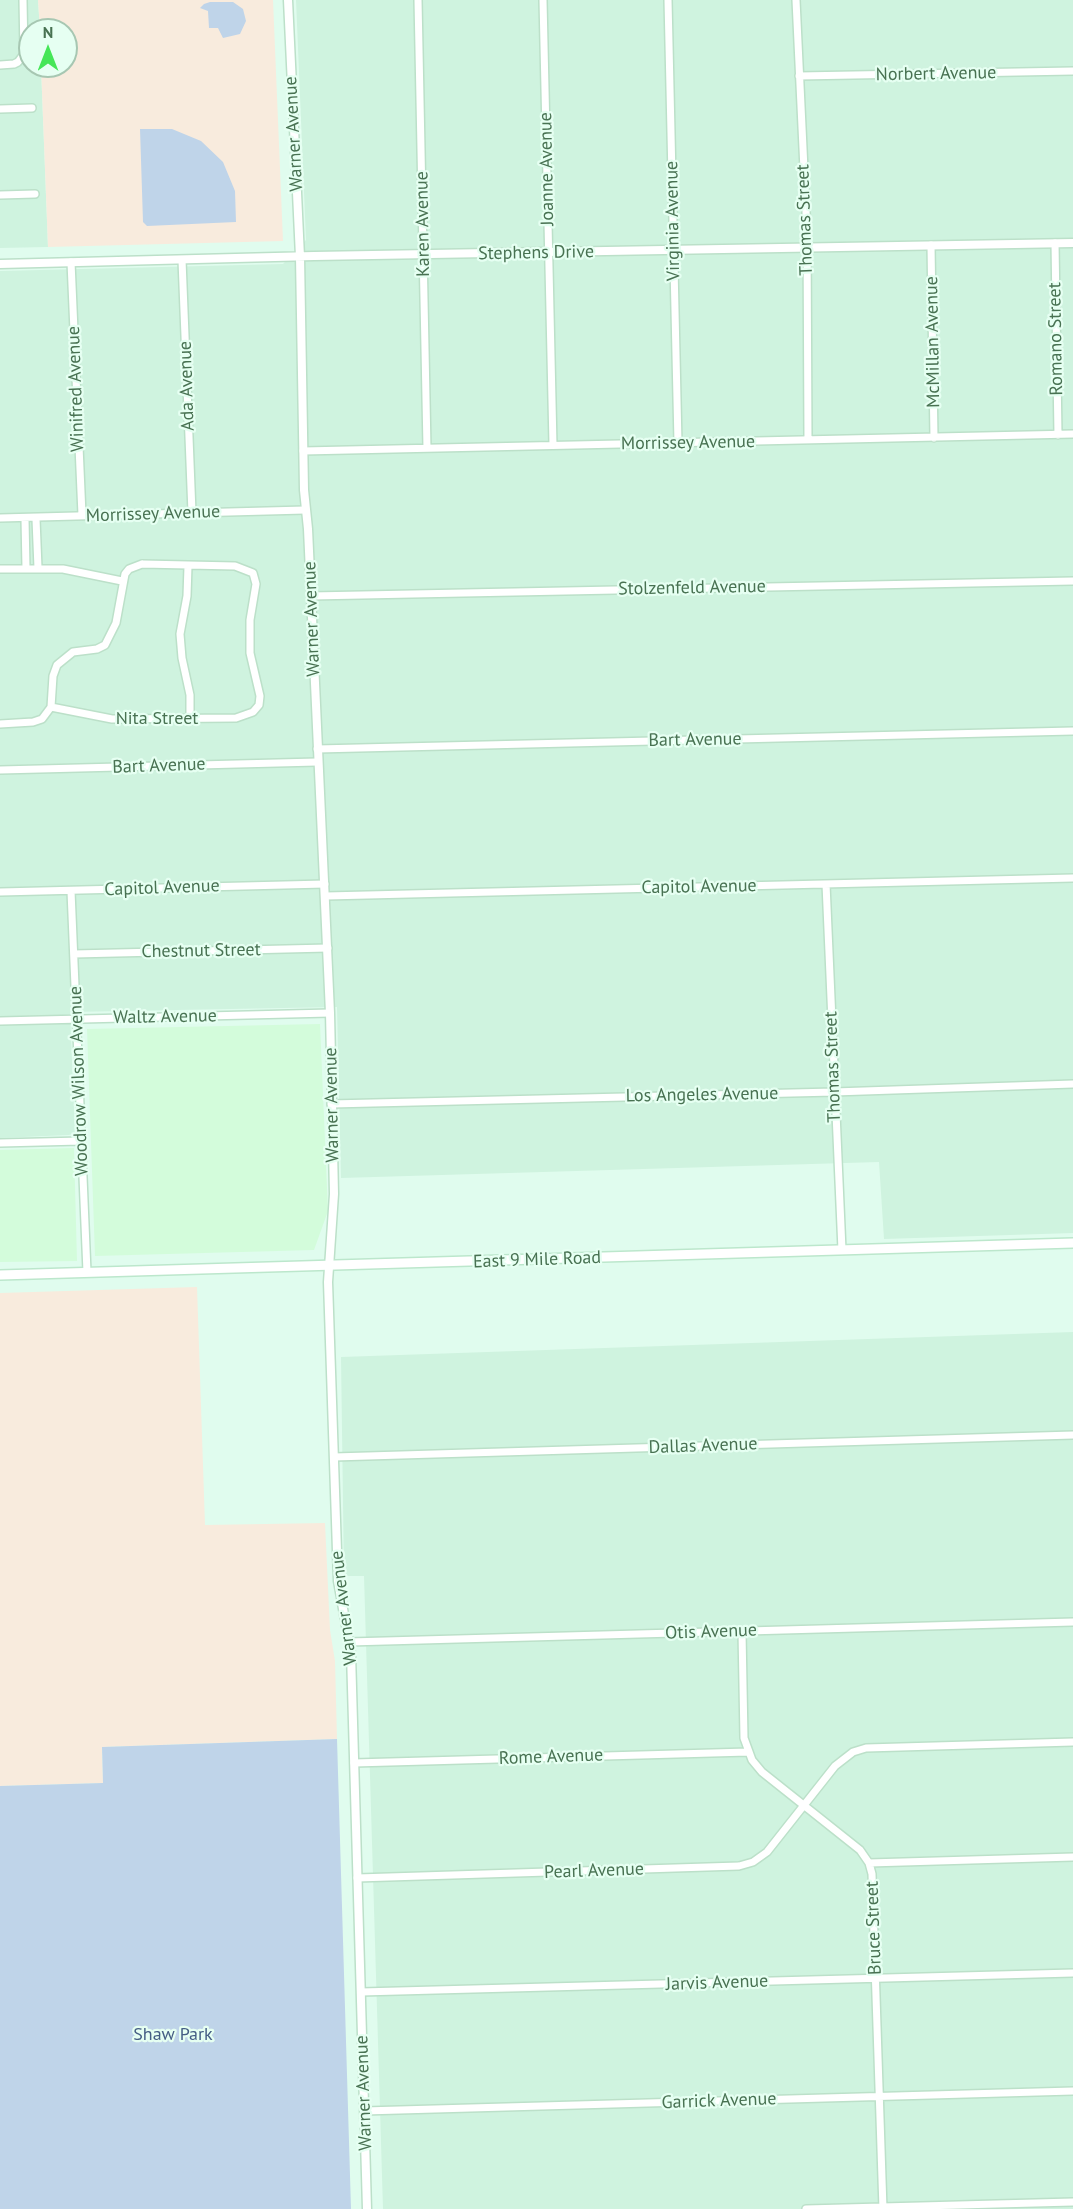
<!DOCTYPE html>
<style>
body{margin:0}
#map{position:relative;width:1073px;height:2209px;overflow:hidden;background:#e0fcee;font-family:"PT Sans",sans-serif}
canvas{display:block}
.north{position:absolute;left:18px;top:18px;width:60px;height:60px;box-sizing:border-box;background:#e6fff2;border:2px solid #a7c7b2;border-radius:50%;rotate:0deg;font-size:16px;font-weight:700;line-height:24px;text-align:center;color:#487252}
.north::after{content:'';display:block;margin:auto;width:21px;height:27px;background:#45e657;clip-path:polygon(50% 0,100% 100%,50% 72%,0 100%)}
</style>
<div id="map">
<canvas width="1073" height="2209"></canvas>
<div class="north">N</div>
</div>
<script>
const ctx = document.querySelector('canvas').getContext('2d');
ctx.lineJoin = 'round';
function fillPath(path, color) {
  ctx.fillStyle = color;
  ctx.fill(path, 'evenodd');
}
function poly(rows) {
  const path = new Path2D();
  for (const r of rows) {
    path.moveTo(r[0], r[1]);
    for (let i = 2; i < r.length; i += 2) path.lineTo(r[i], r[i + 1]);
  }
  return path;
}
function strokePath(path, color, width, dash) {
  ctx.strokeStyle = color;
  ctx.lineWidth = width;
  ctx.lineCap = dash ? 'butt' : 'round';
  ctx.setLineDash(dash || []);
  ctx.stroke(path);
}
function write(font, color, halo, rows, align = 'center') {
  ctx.font = font + ' "PT Sans",sans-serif';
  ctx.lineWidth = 4.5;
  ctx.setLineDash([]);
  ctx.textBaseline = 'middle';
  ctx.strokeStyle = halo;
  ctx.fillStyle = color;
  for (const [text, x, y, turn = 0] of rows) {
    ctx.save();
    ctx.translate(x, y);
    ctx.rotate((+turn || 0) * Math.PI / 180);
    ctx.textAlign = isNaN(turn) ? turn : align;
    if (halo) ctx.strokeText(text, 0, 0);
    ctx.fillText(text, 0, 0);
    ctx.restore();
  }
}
const residential = poly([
 [0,0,38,0,40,30,30,30,30,66,41,66,48,247,0,248],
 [296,0,1073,0,1073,1233,884,1239,879,1162,341,1178,337,1007,70,1012,75,1133,69,1135,0,1138,0,271,283,264,306,240],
 [1073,1332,1073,2209,383,2209,364,1576,344,1576,341,1357]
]);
const commercial = poly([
 [320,1024,328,1211,314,1250,95,1256,87,1029],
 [74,1148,77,1261,0,1262,0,1150]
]);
const education = poly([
 [38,0,273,0,283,241,48,247,41,66,66,66,66,30,40,30],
 [197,1287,205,1525,325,1523,330,1630,335,1661,337,1739,102,1747,103,1783,0,1786,0,1293]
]);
const green = poly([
 [210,2,233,2,243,9,246,21,240,34,223,38,218,28,209,28,208,11,200,8,204,4],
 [140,129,172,129,201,141,223,162,235,191,236,222,147,226,143,222],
 [337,1739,351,2209,0,2209,0,1786,103,1783,102,1747]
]);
const minor = poly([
 [418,0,427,448],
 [543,0,553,445],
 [668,0,678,443],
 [796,0,807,233,808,440],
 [0,65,14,64,18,62,24,54,23,0],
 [799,76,1073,71],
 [0,109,32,108],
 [0,195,35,194],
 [1055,243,1058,435],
 [931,245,934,438],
 [182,260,192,513],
 [71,262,82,515],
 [303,451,1073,434],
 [0,518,305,510],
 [25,519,26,568],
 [36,519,38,568],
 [142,564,235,566,253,573,256,584,250,620,250,653,260,696,259,705,253,712,236,718,112,719,51,707,53,676,57,665,73,652,97,649,105,645,116,623,125,574,129,569,142,564],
 [188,566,187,596,180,634,182,658,190,695,190,719],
 [0,569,63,569,122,581],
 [311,596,1073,581],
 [0,724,33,722,42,719,51,707],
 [317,749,1073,731],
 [0,770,317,762],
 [826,884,842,1250],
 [71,891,87,1272],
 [0,892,325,884],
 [326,896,1073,878],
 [74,954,328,948],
 [0,1021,330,1013],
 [331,1104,834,1092,1073,1084],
 [0,1143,81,1141],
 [334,1457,1073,1435],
 [742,1632,744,1738,752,1760,762,1772,860,1850,869,1863,872,1874,883,2209],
 [349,1642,1073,1622],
 [354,1763,748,1752],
 [869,1863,1073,1857],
 [357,1878,739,1866,753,1862,767,1852,835,1766,853,1752,866,1748,1073,1742],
 [361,1992,1073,1973],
 [364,2111,1073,2091],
 [806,2209,1073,2202]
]);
const tertiary = poly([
 [288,0,300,257,304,490,308,529,330,1013,334,1194,328,1282,338,1581,351,1653,367,2209],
 [0,264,314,256,1073,243]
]);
const secondary = poly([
 [0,1275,1073,1243]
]);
const streetNames = [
 ["Norbert Avenue",936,74,-1],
 ["Warner Avenue",294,134,-93],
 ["Joanne Avenue",547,169,-91],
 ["Thomas Street",805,220,-92],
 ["Virginia Avenue",673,221,-91],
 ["Karen Avenue",423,224,-91],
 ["Stephens Drive",536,253,-1],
 ["Romano Street",1056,339,-91],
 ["McMillan Avenue",933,342,-91],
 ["Ada Avenue",187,386,-92],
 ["Winifred Avenue",76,389,-92],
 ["Morrissey Avenue",688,443,-1],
 ["Morrissey Avenue",153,514,-2],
 ["Stolzenfeld Avenue",692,588,-1],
 ["Warner Avenue",312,619,-92],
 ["Nita Street",157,719],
 ["Bart Avenue",695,740,-1],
 ["Bart Avenue",159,766,-2],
 ["Capitol Avenue",699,887,-1],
 ["Capitol Avenue",162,888,-2],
 ["Chestnut Street",201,951,-1],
 ["Waltz Avenue",165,1017,-1],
 ["Thomas Street",833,1067,-92],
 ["Woodrow Wilson Avenue",79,1081,-92],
 ["Los Angeles Avenue",702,1095,-1],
 ["Warner Avenue",332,1105,-91],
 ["East 9 Mile Road",537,1260,-2],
 ["Dallas Avenue",703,1446,-2],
 ["Warner Avenue",344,1608,-97],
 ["Otis Avenue",711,1632,-2],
 ["Rome Avenue",551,1757,-2],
 ["Pearl Avenue",594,1871,-2],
 ["Bruce Street",874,1928,-92],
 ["Jarvis Avenue",717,1983,-2],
 ["Warner Avenue",364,2093,-92],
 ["Garrick Avenue",719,2101,-2]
];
const parkNames = [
 ["Shaw Park",173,2035]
];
fillPath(residential, '#cff3df');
fillPath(commercial, '#d3fcdb');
fillPath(education, '#f8ebdd');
fillPath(green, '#bfd4e9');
strokePath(minor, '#bce0c9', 10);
strokePath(tertiary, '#bce0c9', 11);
strokePath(secondary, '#bce7cc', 12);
strokePath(minor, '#fff', 7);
strokePath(tertiary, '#fff', 8);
strokePath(secondary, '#fff', 9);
write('18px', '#487252', '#e6fff2', streetNames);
write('18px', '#455e84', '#e6fff2', parkNames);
</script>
